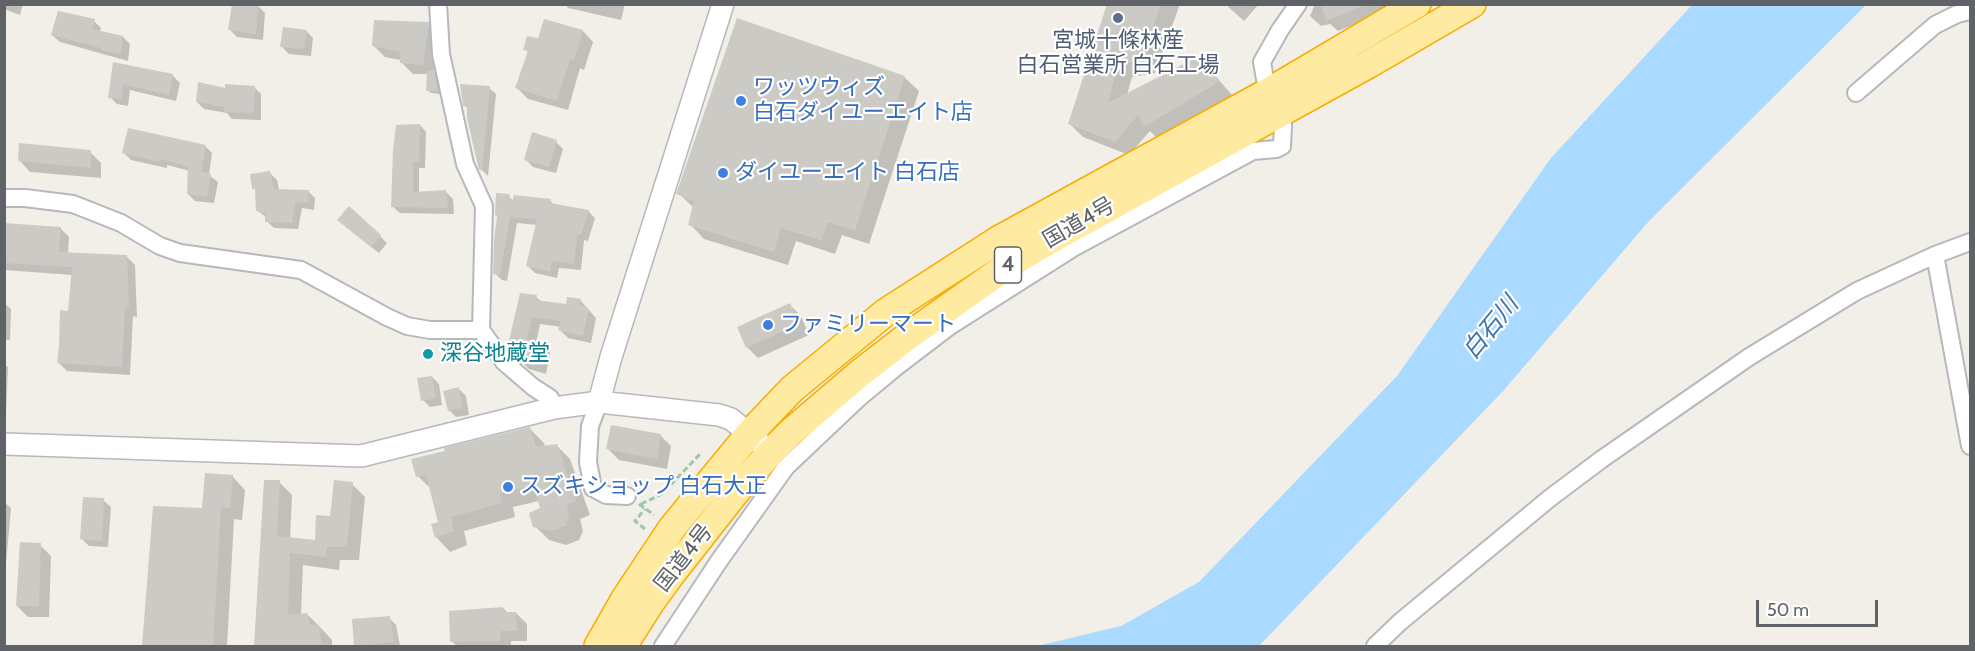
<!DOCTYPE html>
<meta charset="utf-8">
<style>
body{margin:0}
#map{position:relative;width:1975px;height:651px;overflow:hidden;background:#f1efe8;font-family:Cabin,sans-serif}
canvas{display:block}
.frame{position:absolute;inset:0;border:6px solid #5f6368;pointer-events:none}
.scale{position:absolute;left:1756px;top:600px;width:122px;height:27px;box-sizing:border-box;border:3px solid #5f6368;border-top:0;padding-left:8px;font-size:18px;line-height:21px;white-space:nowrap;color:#5f6368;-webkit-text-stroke:4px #fff;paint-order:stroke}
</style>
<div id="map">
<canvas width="1975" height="651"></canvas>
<div class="frame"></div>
<div class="scale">50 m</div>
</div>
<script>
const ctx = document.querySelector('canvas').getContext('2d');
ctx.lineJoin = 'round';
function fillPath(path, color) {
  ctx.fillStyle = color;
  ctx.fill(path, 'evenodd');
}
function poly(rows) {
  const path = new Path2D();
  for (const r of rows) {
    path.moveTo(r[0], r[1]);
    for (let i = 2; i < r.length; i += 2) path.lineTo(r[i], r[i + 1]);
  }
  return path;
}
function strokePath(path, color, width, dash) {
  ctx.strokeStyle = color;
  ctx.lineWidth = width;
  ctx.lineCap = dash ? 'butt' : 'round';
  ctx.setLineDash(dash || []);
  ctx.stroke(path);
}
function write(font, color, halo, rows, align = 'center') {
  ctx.font = font + ' Cabin,"Noto Sans JP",sans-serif';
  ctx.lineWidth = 4.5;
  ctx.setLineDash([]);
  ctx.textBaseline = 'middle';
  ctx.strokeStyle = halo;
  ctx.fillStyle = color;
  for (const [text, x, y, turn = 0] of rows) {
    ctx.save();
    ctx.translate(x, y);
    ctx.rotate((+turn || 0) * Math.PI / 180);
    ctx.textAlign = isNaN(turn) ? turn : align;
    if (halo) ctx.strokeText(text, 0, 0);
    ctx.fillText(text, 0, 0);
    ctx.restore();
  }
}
const water = poly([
 [1692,5,1866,5,1649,221,1503,391,1259,646,1037,646,1121,626,1199,582,1397,376,1551,158]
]);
const shadow = poly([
 [4,4,23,4,20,15,4,9],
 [565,4,625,4,621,20,568,8],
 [1109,4,1180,4,1155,73,1132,77,1127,95,1199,58,1233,96,1159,140,1150,131,1129,155,1083,137,1069,123],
 [1225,4,1259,4,1244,21],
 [1315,4,1386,4,1387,11,1338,31,1330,24,1321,26,1310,16],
 [258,6,265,13,263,40,237,37,230,30],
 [94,21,101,28,100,32,123,37,130,44,128,61,60,42,52,35],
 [428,24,439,35,434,72,437,75,441,94,431,93,428,90,428,74,413,74,402,63,401,60,385,57,374,46],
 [306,31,313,38,311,56,289,54,282,47],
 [583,31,593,42,584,70,580,68,568,110,528,99,517,88,529,53,525,49,539,40],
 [115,64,173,76,180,83,176,101,130,90,128,106,117,104,110,97],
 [904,77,919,91,869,244,842,235,835,254,796,241,788,265,704,239,690,224,694,208,678,193],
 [254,87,261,94,261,120,232,119,227,113,204,109,197,102,227,90],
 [489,88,496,94,488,176,481,169,469,109,464,105],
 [420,125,426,132,425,168,419,168,419,193,446,192,453,199,454,214,400,213,393,207],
 [556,142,563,149,556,173,533,167,526,160],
 [205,146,212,153,209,175,218,182,214,203,195,201,188,194,190,171,167,165,167,168,131,160,124,153],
 [90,152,101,163,101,178,30,172,20,161],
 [270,173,277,180,279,190,308,191,315,198,314,210,302,208,298,229,274,228,267,221,267,218,258,211,257,192,254,188],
 [508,196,514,201,550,201,555,205,588,211,595,218,588,241,584,240,581,270,559,268,557,278,535,273,528,266,537,225,517,223,507,281,502,280,494,273],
 [4,224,60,228,69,237,68,254,127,257,135,265,137,317,133,316,130,375,67,371,58,362,69,312,73,275,4,270],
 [346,227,380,236,387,243,379,253],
 [536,297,542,302,567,305,580,300,596,318,591,343,568,338,560,330,561,327,540,324,536,343,542,345,550,353,546,374,529,369,520,360],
 [4,303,11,309,10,340,4,340],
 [790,305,801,316,809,335,758,358,747,347],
 [4,364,8,367,5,438,4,437],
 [432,377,439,384,442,405,430,407,423,400],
 [459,389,466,396,469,415,456,417,449,410],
 [530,429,544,443,545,447,556,445,570,459,590,515,580,519,583,531,579,540,566,545,549,540,535,526,542,509,539,501,513,507,515,517,464,531,467,545,450,552,437,538,432,525,440,523,432,490,418,476],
 [660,435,671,446,667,469,619,460,608,449],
 [232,476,245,490,242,520,234,519,227,646,123,646,143,646,155,508,203,510],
 [279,482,292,495,290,539,316,542,352,484,365,497,359,560,340,560,339,570,303,565,301,615,307,614,320,627,332,640,332,646,243,646,256,645],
 [103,500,111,507,108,547,89,546,82,539],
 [4,502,11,508,4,586],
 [40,545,51,556,49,617,28,617,17,606],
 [503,608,508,613,516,613,527,624,527,641,511,641,511,646,457,646,451,641],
 [389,618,396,625,400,646,356,646,353,621]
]);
const building = poly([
 [232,4,258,4,256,34,228,30],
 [1107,4,1161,4,1142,60,1118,64,1108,103,1199,56,1220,81,1144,127,1138,115,1115,142,1068,124],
 [1321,5,1365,5,1326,21],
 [58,11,95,19,92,29,123,36,121,54,101,50,101,48,51,35],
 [737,18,905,76,855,231,828,222,821,240,781,228,774,252,688,225,694,201,676,194],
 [544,19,583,30,574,60,570,59,557,101,515,88,528,51,523,50,527,36,538,38],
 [374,20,429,22,423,65,400,63,400,52,372,46],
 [283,27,307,30,304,49,280,47],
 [113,62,173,74,169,95,123,84,122,99,108,98],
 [434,70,438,91,426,91,427,71],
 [198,82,225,88,225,84,255,86,254,113,224,112,224,107,196,102],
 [460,84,490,86,482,170,479,170,467,118,467,107,463,106],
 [420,124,419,162,413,162,413,192,446,190,448,208,391,207,393,150,396,125],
 [128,128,206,145,201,172,211,174,207,197,187,194,188,166,160,159,160,162,122,153],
 [532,132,557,140,549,167,524,160],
 [19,143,91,150,91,168,18,161],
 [270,171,274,189,309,190,308,203,295,202,292,223,265,222,265,213,256,211,255,189,252,189,250,174],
 [496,193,509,194,512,204,514,195,551,199,550,203,589,210,581,234,577,234,574,264,552,261,550,272,526,266,537,219,510,217,500,275,493,274,494,241,497,216,495,215],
 [349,206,381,235,371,247,337,220],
 [4,223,61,227,59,252,127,255,129,309,125,308,122,367,57,363,59,346,60,310,68,311,72,267,4,263],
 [520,293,537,295,536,300,566,304,567,297,581,299,579,304,589,309,583,336,558,330,561,321,532,317,527,339,542,344,537,366,519,361,504,344,508,345],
 [790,303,799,324,746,348,737,327],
 [432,376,436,398,421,401,417,378],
 [459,387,462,408,448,411,443,391],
 [611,425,661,434,657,459,606,449],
 [530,427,536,447,557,444,576,501,567,505,569,516,565,526,551,531,533,527,529,513,540,508,533,485,500,494,502,503,451,517,454,531,435,538,431,524,438,522,426,475,416,477,411,459,445,451,444,448],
 [205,473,233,475,230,508,221,507,213,646,142,646,153,506,202,508],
 [264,480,280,480,277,536,315,540,316,515,330,516,334,480,353,482,347,547,327,547,326,557,290,553,288,615,307,613,310,624,319,626,322,646,254,646],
 [83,497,104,498,102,541,80,539],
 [20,542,41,543,39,606,16,606],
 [503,607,503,612,516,612,517,631,501,631,500,641,450,642,449,611],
 [390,616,394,642,354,646,352,619]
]);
const path = poly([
 [639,504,654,515],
 [641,504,662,494,702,452],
 [645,529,635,521,645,509]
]);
const minor = poly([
 [438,4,441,54,465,164,484,206,481,330,504,362,533,387,550,398,554,408],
 [1856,93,1935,25,1957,14,1970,11],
 [4,198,25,198,73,204,121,223,160,246,180,253,301,270,387,317,407,326,430,330,481,330],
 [1935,255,1970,446],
 [599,402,590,426,588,462,593,488,606,495,627,496],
 [663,646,719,561,786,467,860,397,895,368,950,326,1073,248,1253,151,1276,149,1282,146,1283,125,1265,79,1262,62,1280,30,1298,4],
 [1375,646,1400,622,1550,498,1602,459,1749,357,1857,291,1935,255,1970,242]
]);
const tertiary = poly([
 [599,402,611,357,723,4],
 [4,444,361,456,554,408,599,402,719,415,731,419,761,444]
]);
const trunk = poly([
 [598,646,626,597,672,528,750,433,792,389,886,312,998,240,1270,91,1417,4],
 [623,646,651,602,673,572,739,488,770,453,791,432,860,373,908,336,1014,261,1066,231,1369,64,1472,4]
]);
const markers = [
 [1118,18,6,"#5c6f8a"],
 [741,101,6,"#3f7fe0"],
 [723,173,6,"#3f7fe0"],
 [768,325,6,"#3f7fe0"],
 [428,354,6,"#0f9aa8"],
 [508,487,6,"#3f7fe0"]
];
const shields = [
 [1008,265,27]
];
const shieldNames = [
 ["4",1008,265]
];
const serviceNames = [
 ["宮城十條林産",1118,41],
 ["白石営業所 白石工場",1118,66]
];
const shopNames = [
 ["ワッツウィズ",753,88],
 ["白石ダイユーエイト店",753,113],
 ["ダイユーエイト 白石店",735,173],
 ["ファミリーマート",780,325],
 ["スズキショップ 白石大正",520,487]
];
const streetNames = [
 ["国道4号",1079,223,-30],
 ["国道4号",684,558,-52]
];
const cultureNames = [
 ["深谷地蔵堂",440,354]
];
const waterNames = [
 ["白石川",1491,328,-51]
];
fillPath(water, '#aadaff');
fillPath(shadow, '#0003');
fillPath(building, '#cccac5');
strokePath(minor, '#b5b8bc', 20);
strokePath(tertiary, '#b5b8bc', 24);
strokePath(trunk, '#f9ab00', 30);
strokePath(path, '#9cc7a9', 3, [6, 3]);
strokePath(minor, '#fff', 16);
strokePath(tertiary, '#fff', 21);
strokePath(trunk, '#feeaa1', 27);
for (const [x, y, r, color] of markers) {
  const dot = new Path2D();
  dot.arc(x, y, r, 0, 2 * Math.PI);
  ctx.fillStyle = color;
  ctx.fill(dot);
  strokePath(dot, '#fff', 2);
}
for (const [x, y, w] of shields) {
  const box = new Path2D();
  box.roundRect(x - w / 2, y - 18, w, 36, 4.5);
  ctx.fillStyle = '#fff';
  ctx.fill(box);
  strokePath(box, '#5f6368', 1.5);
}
write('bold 21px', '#5f6368', null, shieldNames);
write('22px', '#4e5e75', '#fff', serviceNames);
write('22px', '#366cbe', '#fff', shopNames, 'left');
write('22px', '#5f6368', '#fff', streetNames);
write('22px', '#0d838f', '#fff', cultureNames, 'left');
write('italic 24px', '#4174aa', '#fff', waterNames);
</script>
